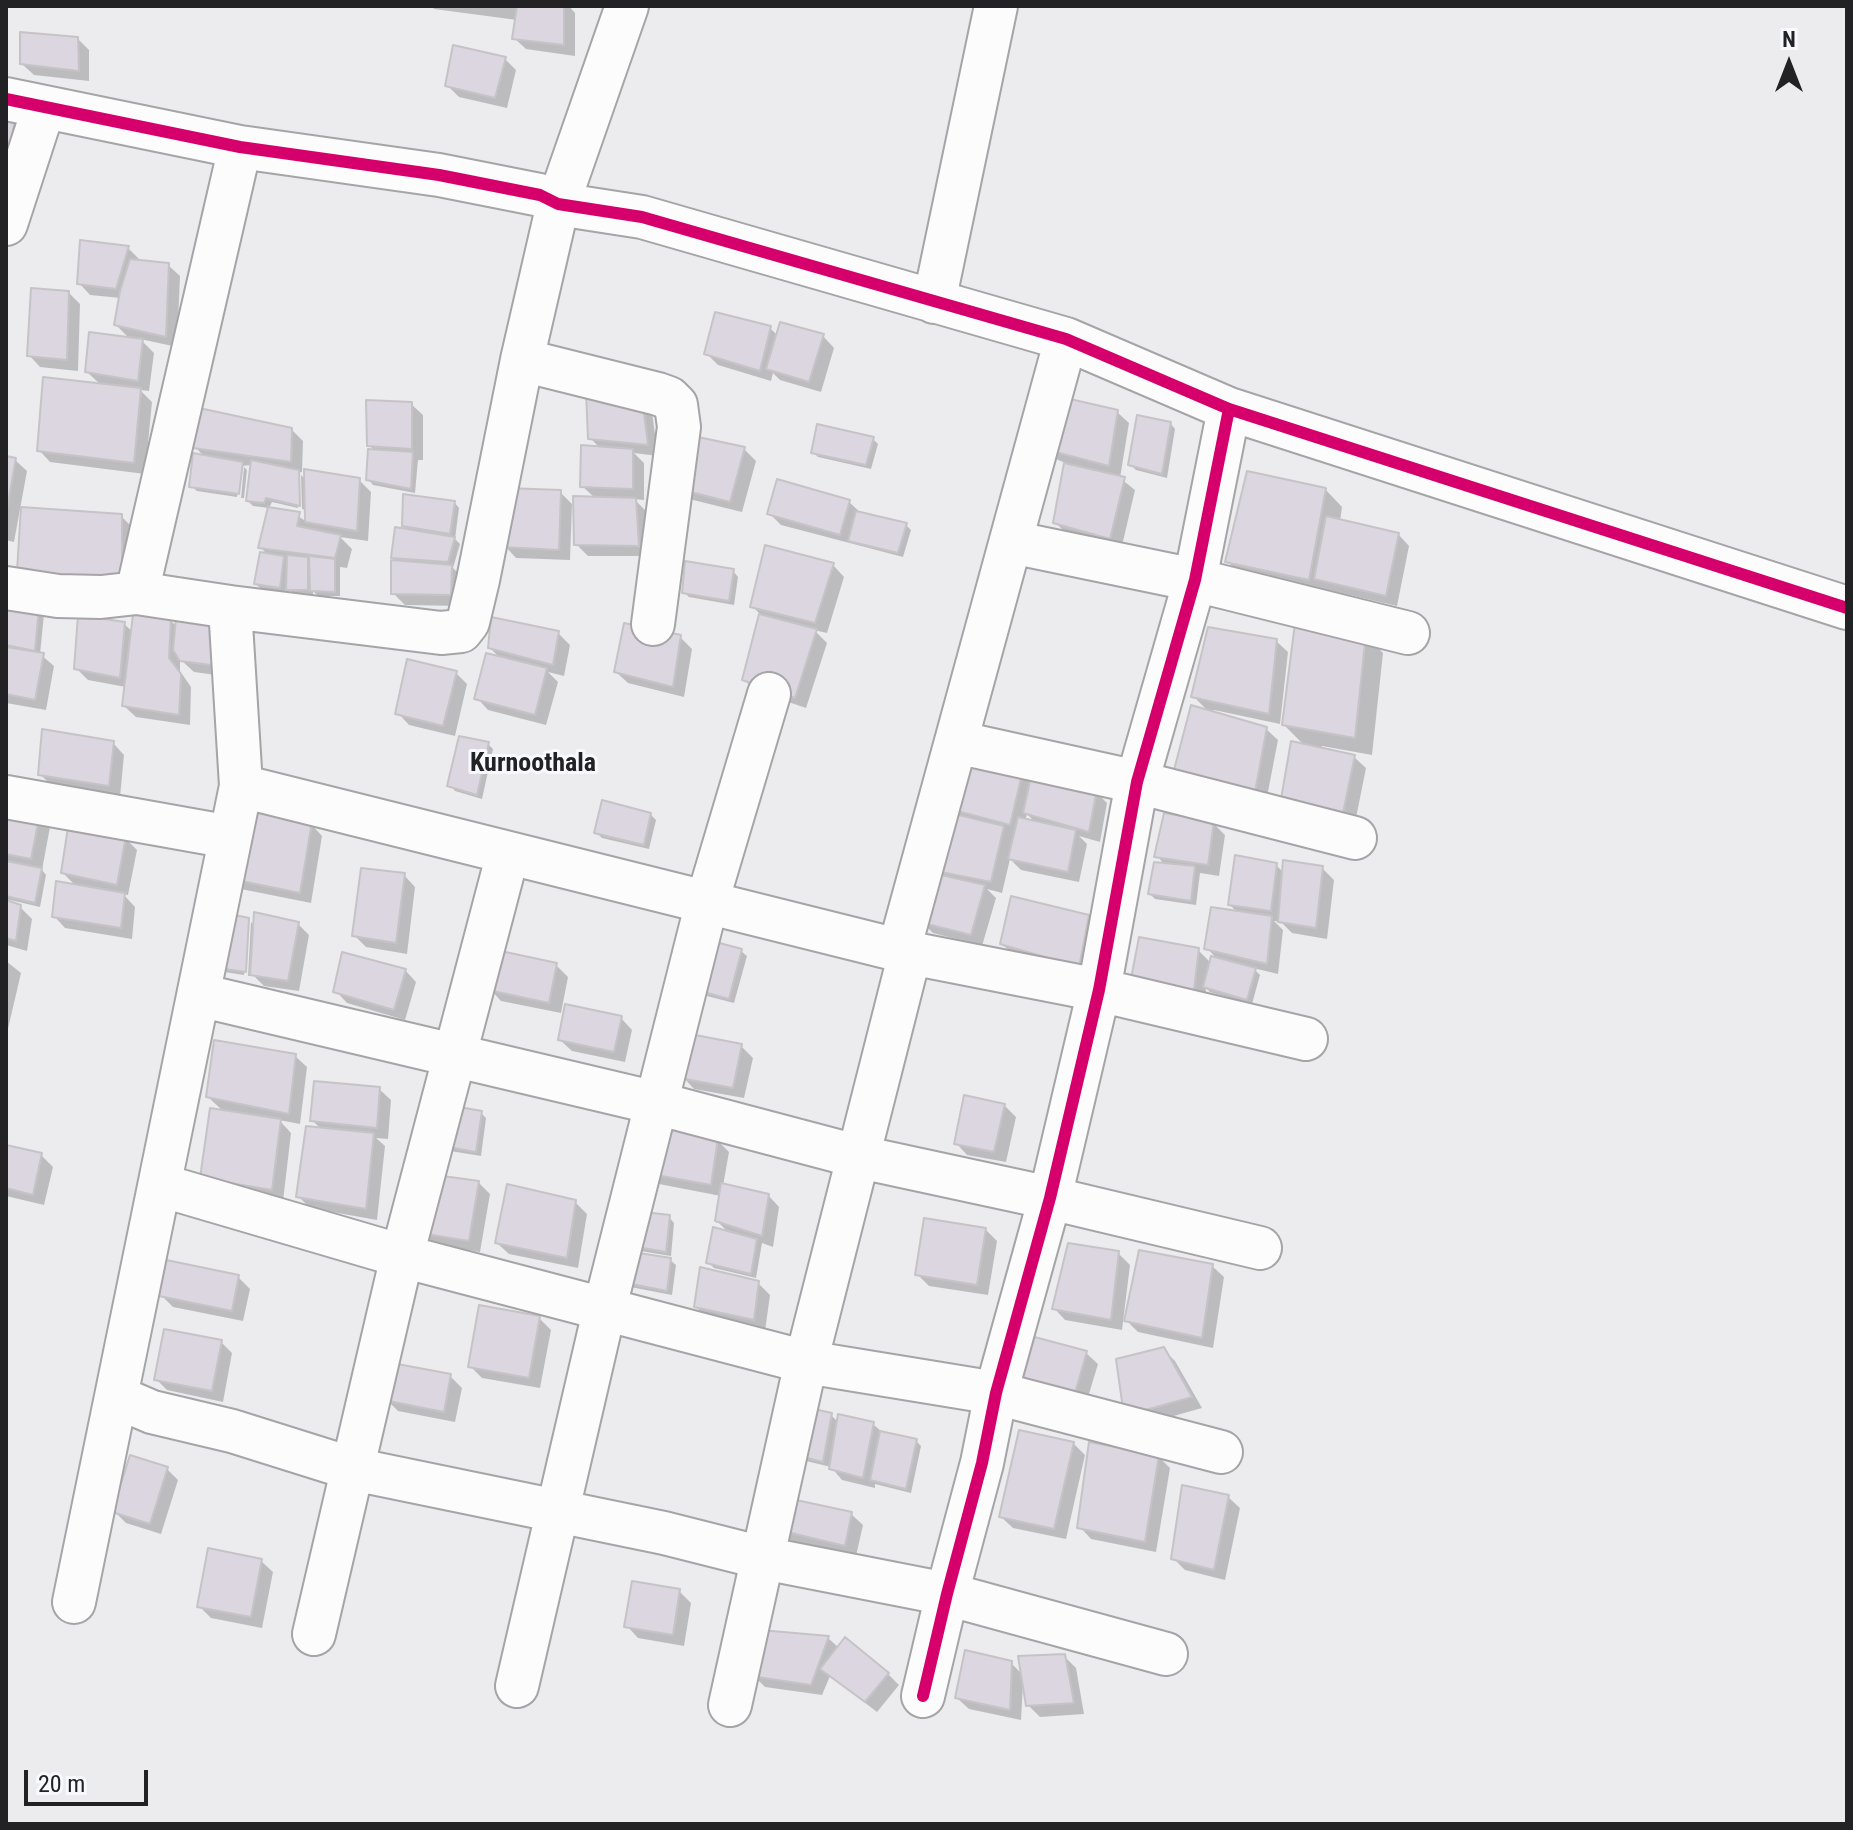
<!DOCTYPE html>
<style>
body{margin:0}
#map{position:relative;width:1853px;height:1830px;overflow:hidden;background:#ececef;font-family:"Roboto Condensed",sans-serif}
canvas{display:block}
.frame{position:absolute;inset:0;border:8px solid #222224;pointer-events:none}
.north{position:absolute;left:1749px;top:24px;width:80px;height:80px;-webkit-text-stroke:6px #f8f9fe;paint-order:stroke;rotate:0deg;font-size:22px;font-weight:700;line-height:32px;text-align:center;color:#222224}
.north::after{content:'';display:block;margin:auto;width:28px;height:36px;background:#222224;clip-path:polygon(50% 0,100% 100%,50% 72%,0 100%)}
.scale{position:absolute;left:24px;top:1770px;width:124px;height:36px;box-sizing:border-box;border:4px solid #222224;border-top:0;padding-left:10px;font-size:24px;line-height:28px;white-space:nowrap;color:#222224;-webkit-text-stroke:6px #f8f9fe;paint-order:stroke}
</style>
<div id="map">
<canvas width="1853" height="1830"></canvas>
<div class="frame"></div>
<div class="north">N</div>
<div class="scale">20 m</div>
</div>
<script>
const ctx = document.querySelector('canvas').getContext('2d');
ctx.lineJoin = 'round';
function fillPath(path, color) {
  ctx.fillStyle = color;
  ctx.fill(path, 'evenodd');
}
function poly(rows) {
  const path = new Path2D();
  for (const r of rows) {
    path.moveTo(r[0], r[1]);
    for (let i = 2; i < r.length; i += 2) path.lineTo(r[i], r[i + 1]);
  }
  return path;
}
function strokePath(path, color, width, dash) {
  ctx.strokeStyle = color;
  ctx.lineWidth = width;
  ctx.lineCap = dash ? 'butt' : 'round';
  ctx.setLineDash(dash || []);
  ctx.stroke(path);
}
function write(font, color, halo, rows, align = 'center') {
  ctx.font = font + ' "Roboto Condensed",sans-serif';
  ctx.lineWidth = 6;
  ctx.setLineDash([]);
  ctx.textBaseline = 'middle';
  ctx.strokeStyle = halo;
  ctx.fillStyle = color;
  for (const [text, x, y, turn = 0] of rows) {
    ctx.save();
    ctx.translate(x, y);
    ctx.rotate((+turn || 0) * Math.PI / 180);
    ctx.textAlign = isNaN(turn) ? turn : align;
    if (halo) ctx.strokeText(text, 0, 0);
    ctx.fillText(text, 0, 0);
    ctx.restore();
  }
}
const shadow = poly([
 [432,6,569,6,575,13,575,56,526,49,514,38,517,20,434,9],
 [77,38,89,50,89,81,34,75,22,64],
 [505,59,516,70,507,108,459,97,448,86],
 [128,248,139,259,138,262,168,265,180,276,177,347,140,339,154,353,149,391,140,390,152,402,145,474,50,462,39,450,101,385,87,372,131,340,116,325,121,298,90,295,79,283],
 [69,293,80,304,78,371,40,367,29,355],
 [770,328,778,336,823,336,834,348,821,392,780,380,773,373,771,381,718,365,706,353],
 [588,393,652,412,658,456,634,453,644,463,644,500,634,499,646,511,650,556,588,556,576,544,595,498,582,486,600,448,590,438],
 [411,404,423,415,423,460,418,460,415,493,373,485,368,479,375,451,369,445],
 [1117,412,1129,423,1120,478,1135,490,1121,550,1067,534,1055,522,1066,463,1058,460,1046,449],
 [1170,423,1175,429,1167,478,1136,470,1130,464],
 [291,429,303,441,302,472,297,473,298,508,272,502,269,508,253,506,248,501,253,465,240,466,237,497,197,491,191,486,205,457,195,447],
 [873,439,878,444,871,469,818,457,813,452],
 [744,449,756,461,742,512,689,499,677,487],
 [6,458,15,460,27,471,14,542,6,540],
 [244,467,247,470,244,498,241,498],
 [301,475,306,480,359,480,371,492,368,541,340,537,352,549,347,568,340,567,340,596,318,596,313,591,313,595,293,594,286,586,285,593,261,589,256,584,269,556,260,547,298,516,307,522,306,510,302,509],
 [1325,489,1342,507,1340,521,1398,534,1409,546,1397,606,1328,590,1326,597,1245,579,1227,561],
 [560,492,572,504,570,560,516,558,505,546],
 [454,502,459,508,455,539,460,544,453,568,463,578,462,606,405,605,393,593,398,562,394,558,410,531,404,526],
 [849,502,862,514,906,525,911,530,903,557,781,525,770,514],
 [21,509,121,516,133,528,133,592],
 [833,565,844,577,827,633,814,630,827,643,806,708,756,691,744,680,761,615,752,606],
 [733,571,738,577,734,605,689,597,684,592],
 [6,605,44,614,40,654,54,666,46,710,6,703],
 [170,620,230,677,194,672,180,659,180,671,191,687,190,725,136,717,124,706,126,687,88,680,76,668,124,624,133,632],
 [558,633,570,645,564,676,548,672,558,682,546,725,488,710,477,698,501,659,490,648],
 [1366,635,1383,653,1372,755,1322,746,1322,750,1354,757,1366,768,1355,823,1295,810,1305,746,1282,723],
 [680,637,692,649,684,697,628,683,616,672],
 [1276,641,1288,652,1280,724,1214,710,1213,713,1266,729,1278,740,1266,802,1187,781,1209,712,1194,697],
 [456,673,467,684,455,736,409,725,398,713],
 [113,743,124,755,120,797,52,786,40,774],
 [488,744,493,749,482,799,455,791,450,785],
 [959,754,1095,791,1107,803,1100,842,1079,836,1087,844,1079,882,1021,870,1010,859,1002,893,987,889,996,898,982,946,933,933,922,922],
 [1027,814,1036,823,1025,821],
 [6,808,39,815,50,827,42,870,46,875,40,907,6,899],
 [650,814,656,820,649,849,602,838,596,832],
 [1213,823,1225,835,1219,876,1200,873,1196,905,1155,899,1150,894,1165,865,1157,856],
 [311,824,322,836,311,903,241,889,230,877],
 [125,838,137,850,128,895,123,894,135,907,132,939,65,928,54,916,77,887,63,873],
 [1276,865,1284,873,1322,868,1334,880,1327,939,1292,933,1281,922,1274,921,1283,930,1278,974,1253,968,1260,975,1252,1004,1210,992,1206,988,1204,1008,1144,995,1198,950,1211,963,1218,960,1207,948,1238,913,1230,905],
 [404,875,415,887,407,954,366,947,354,935],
 [6,902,20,907,32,919,27,951,6,945],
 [222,914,250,921,247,921,244,975,218,971,213,966],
 [1088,917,1099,928,1091,977,1014,955,1002,944],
 [251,922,255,927,298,924,309,935,299,991,264,986,251,973,250,976,248,976],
 [741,951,747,956,734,1003,707,996,702,991],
 [6,961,21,973,7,1033,6,1032],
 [556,965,568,977,561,1013,501,1001,490,989],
 [405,970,416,982,405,1020,347,1003,336,991],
 [621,1018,632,1030,625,1062,572,1051,560,1040],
 [741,1046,753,1058,744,1098,694,1089,683,1077],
 [295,1056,307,1067,300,1124,279,1120,291,1133,283,1201,214,1189,224,1112,208,1097],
 [379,1089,391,1100,388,1139,376,1138,385,1146,377,1220,310,1208,298,1196,322,1130,313,1121],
 [1004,1105,1016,1117,1006,1162,967,1155,956,1143],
 [481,1113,486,1118,481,1156,444,1150],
 [717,1140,729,1152,723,1186,768,1195,779,1207,773,1247,762,1243,756,1278,714,1268,708,1262,729,1233,717,1221,721,1196,659,1184,647,1172],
 [6,1147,41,1155,53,1167,44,1205,6,1196],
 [478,1182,490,1194,480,1252,428,1243,417,1232],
 [575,1202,587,1214,578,1268,509,1254,497,1243],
 [669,1217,674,1223,671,1256,634,1250],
 [985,1229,997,1241,988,1295,929,1286,917,1274],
 [1118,1253,1130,1265,1122,1330,1065,1320,1054,1308],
 [670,1260,676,1265,672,1295,625,1286],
 [1212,1266,1224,1277,1213,1348,1138,1332,1126,1320],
 [238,1277,250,1289,243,1321,173,1307,161,1295],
 [758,1283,770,1295,765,1331,707,1318,696,1307],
 [539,1318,551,1330,540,1388,482,1378,470,1366],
 [221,1342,232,1353,223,1402,167,1390,156,1379],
 [1163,1349,1175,1361,1202,1408,1138,1426],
 [1086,1353,1098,1364,1082,1417,1027,1397],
 [450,1376,462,1388,455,1422,398,1411,386,1399],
 [831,1415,838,1422,873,1424,883,1433,916,1441,921,1446,911,1493,875,1484,875,1488,842,1480,831,1467,802,1460],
 [1073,1443,1085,1455,1066,1539,1013,1528,1001,1517],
 [1158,1456,1170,1468,1156,1552,1091,1539,1080,1527],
 [167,1469,178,1480,161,1534,126,1523,115,1512],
 [1228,1497,1240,1508,1225,1580,1185,1570,1173,1558],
 [851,1514,863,1525,856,1556,789,1540,777,1528],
 [261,1561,273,1572,262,1628,211,1618,199,1606],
 [679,1591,691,1603,684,1646,638,1638,627,1626],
 [828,1638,839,1648,888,1674,899,1685,877,1712,830,1676,822,1695,765,1687,753,1675],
 [1064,1656,1076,1668,1084,1714,1040,1717,1028,1705,1023,1684,1021,1720,969,1709,957,1698,1011,1663,1023,1675]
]);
const building = poly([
 [517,6,564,6,564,45,512,39,517,6],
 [20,32,78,37,79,71,20,64,20,32],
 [453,45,506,57,495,98,445,86,453,45],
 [6,110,16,113,6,173,6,110],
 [80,240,129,246,116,289,77,284,80,240],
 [130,259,169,263,166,337,114,325,120,291,130,259],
 [31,288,69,291,67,360,27,356,31,288],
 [715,312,771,326,760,371,704,354,715,312],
 [780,322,824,334,809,382,766,369,780,322],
 [89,332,143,339,138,381,85,372,89,332],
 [43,377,141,388,134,463,37,451,43,377],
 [586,391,642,398,648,445,588,439,586,391],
 [1057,396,1118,410,1109,466,1044,449,1057,396],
 [366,400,412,402,412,449,367,446,366,400],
 [199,408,292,428,291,462,193,448,199,408],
 [1137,415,1171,422,1162,474,1128,465,1137,415],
 [817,424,874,437,866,465,811,453,817,424],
 [684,434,745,447,730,502,675,488,684,434],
 [581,445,633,449,633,489,580,487,581,445],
 [368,449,413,452,411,489,366,480,368,449],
 [193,453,243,462,239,494,189,487,193,453],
 [6,456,16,458,6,514,6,456],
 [251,460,299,470,300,506,266,498,264,503,246,501,251,460],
 [1064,463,1125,477,1110,539,1053,523,1064,463],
 [304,469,360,478,357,531,305,522,304,469],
 [1247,471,1326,488,1309,580,1225,562,1247,471],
 [777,479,850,500,840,535,767,514,777,479],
 [505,488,561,490,559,550,503,547,505,488],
 [403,494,455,501,450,534,402,526,403,494],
 [573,496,636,498,639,546,574,545,573,496],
 [21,507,122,514,122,581,17,571,21,507],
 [268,507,300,512,297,526,341,535,335,558,258,548,268,507],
 [856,511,907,523,898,553,848,541,856,511],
 [1326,516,1399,533,1386,596,1314,579,1326,516],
 [395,527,455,537,448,562,391,558,395,527],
 [765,545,834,563,815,623,750,607,765,545],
 [260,552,284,556,280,588,254,584,260,552],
 [287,555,308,557,308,590,286,590,287,555],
 [309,556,335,559,335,592,310,591,309,556],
 [391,560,452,565,451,595,391,594,391,560],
 [685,561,734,569,729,601,682,593,685,561],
 [6,603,39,607,35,651,6,645,6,603],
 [133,614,171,618,169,658,181,674,179,715,122,706,133,614],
 [759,614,817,629,795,698,742,680,759,614],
 [78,615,125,622,120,678,74,669,78,615],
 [491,617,559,631,553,665,488,648,491,617],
 [176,618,224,622,219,666,180,661,173,650,176,618],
 [624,623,681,635,673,687,614,672,624,623],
 [1295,623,1366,633,1355,738,1282,725,1295,623],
 [1208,627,1277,639,1269,714,1191,697,1208,627],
 [6,647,44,653,35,700,6,694,6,647],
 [486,653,547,668,535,715,474,699,486,653],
 [407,659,457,671,443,726,395,714,407,659],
 [1191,705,1267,727,1255,792,1174,770,1191,705],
 [42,729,114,741,109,786,38,775,42,729],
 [459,736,489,742,477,795,447,786,459,736],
 [1291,741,1355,755,1343,813,1281,799,1291,741],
 [958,751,1023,770,1010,825,942,807,958,751],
 [1032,772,1097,789,1089,832,1023,813,1032,772],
 [602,800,651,813,644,845,594,833,602,800],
 [6,806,40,813,31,859,6,854,6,806],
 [243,809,312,822,300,893,227,878,243,809],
 [942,811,1004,826,991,882,926,869,942,811],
 [1164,813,1214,821,1208,865,1154,857,1164,813],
 [1018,817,1076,830,1068,872,1008,859,1018,817],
 [68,827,126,836,117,885,61,873,68,827],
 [1235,855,1277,863,1271,911,1228,905,1235,855],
 [1283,860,1323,866,1316,928,1278,922,1283,860],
 [6,861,42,868,35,903,6,896,6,861],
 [1154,862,1195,866,1191,901,1148,894,1154,862],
 [361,868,405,873,396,943,352,936,361,868],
 [932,873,985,885,971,935,919,922,932,873],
 [56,881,125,893,121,928,52,917,56,881],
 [1011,896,1089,915,1079,967,1000,944,1011,896],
 [6,900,21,905,16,941,6,938,6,900],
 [1211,907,1272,916,1267,964,1204,949,1211,907],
 [221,912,249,918,246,972,210,967,221,912],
 [254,912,299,922,288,981,250,975,254,912],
 [1139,937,1199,948,1193,998,1130,984,1139,937],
 [712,941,742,949,729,999,700,991,712,941],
 [496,950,557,963,549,1003,488,990,496,950],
 [342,952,406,969,394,1010,333,992,342,952],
 [1211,956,1256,968,1247,1000,1203,987,1211,956],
 [565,1004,622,1016,614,1052,558,1040,565,1004],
 [690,1034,742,1044,733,1088,680,1078,690,1034],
 [214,1040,296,1054,289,1114,206,1097,214,1040],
 [314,1081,380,1087,377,1128,310,1121,314,1081],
 [964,1095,1005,1104,994,1152,954,1144,964,1095],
 [448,1105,482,1111,476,1152,437,1145,448,1105],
 [210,1108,281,1119,272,1190,200,1178,210,1108],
 [657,1125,718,1138,711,1185,645,1173,657,1125],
 [306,1126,374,1133,366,1209,296,1197,306,1126],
 [6,1145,42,1153,33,1195,6,1188,6,1145],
 [428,1174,479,1181,469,1241,414,1232,428,1174],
 [721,1183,769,1194,762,1236,715,1221,721,1183],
 [507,1184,576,1200,567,1258,495,1243,507,1184],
 [634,1211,670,1215,666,1252,626,1245,634,1211],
 [924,1218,986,1228,977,1285,915,1275,924,1218],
 [713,1227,757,1239,751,1274,706,1263,713,1227],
 [1068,1243,1119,1251,1111,1320,1052,1309,1068,1243],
 [1139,1250,1213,1264,1202,1338,1124,1321,1139,1250],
 [626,1251,671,1258,667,1291,617,1281,626,1251],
 [166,1260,239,1275,232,1311,159,1296,166,1260],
 [700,1267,759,1281,754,1320,694,1307,700,1267],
 [479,1305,540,1316,529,1378,468,1367,479,1305],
 [164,1329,222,1340,212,1391,154,1380,164,1329],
 [1027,1335,1087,1351,1071,1407,1013,1386,1027,1335],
 [1164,1347,1192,1397,1124,1416,1116,1359,1164,1347],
 [392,1363,451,1374,444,1412,384,1400,392,1363],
 [805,1407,832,1413,823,1462,795,1455,805,1407],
 [838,1414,874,1422,863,1478,829,1469,838,1414],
 [1019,1430,1074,1442,1054,1529,999,1517,1019,1430],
 [880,1431,917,1439,906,1489,870,1480,880,1431],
 [1089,1442,1159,1455,1145,1542,1077,1528,1089,1442],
 [130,1455,168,1467,150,1524,112,1512,130,1455],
 [1182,1485,1229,1495,1214,1570,1171,1559,1182,1485],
 [782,1497,852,1512,845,1546,775,1529,782,1497],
 [208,1548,262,1559,251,1617,197,1607,208,1548],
 [632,1581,680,1589,673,1635,624,1627,632,1581],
 [760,1630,829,1636,811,1685,751,1676,760,1630],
 [845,1637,889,1673,865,1702,820,1669,845,1637],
 [965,1650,1012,1661,1010,1710,955,1698,965,1650],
 [1065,1654,1074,1703,1026,1706,1018,1656,1065,1654]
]);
const minor = poly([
 [6,99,240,147,439,175,540,195,558,204,642,217,1066,339,1229,409,1847,608],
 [6,224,44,107],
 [934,302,996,6],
 [522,360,658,394,669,398,676,405,679,427,653,624],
 [1011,542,1195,580,1408,633],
 [6,588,58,596,101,597,137,593,230,607,441,633,461,631,468,622,478,580,522,360,558,204,627,6],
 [137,593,240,147],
 [956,742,1137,782,1355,838],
 [241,786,910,953,1099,990,1306,1039],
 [6,797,230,837],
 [899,950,1066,339],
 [199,995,656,1103,860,1157,1050,1198,1260,1248],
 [160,1185,402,1256,806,1362,996,1393,1221,1452],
 [117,1397,152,1412,232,1431,353,1469,664,1533,763,1558,947,1594,1166,1654],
 [74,1602,241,786,230,607],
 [314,1634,402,1256,508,853],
 [517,1686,605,1307,707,902,769,694],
 [923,1696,947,1594,982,1463,996,1393,1050,1198,1099,990,1137,782,1195,580,1229,409],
 [730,1705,806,1362,910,953]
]);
const cycleway = poly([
 [6,99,240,147,439,175,540,195,558,204,642,217,1066,339,1229,409,1847,608],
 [923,1696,947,1594,982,1463,996,1393,1050,1198,1099,990,1137,782,1195,580,1229,409]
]);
const quarterNames = [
 ["Kurnoothala",533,764]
];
fillPath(shadow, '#0003');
fillPath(building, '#dcd6e1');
strokePath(building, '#c4c4c6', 2);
strokePath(minor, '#a5a5a7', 46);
strokePath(minor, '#fcfcfd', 42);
strokePath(cycleway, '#d6006c', 12);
write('bold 26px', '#222224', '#f8f9fe', quarterNames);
</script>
